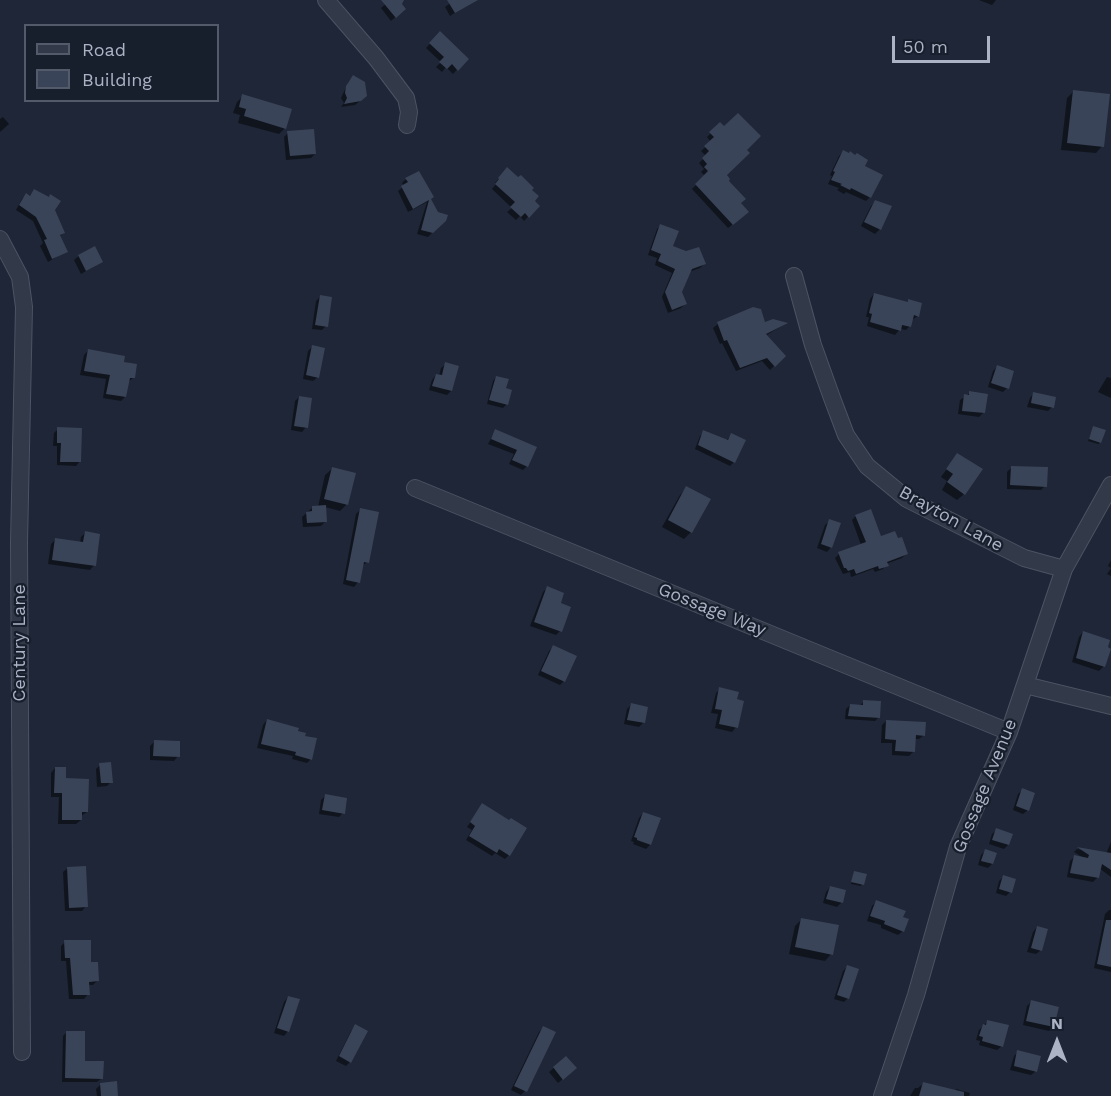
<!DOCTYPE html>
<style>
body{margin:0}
#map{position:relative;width:1111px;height:1096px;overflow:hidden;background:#1e2637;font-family:"Work Sans",sans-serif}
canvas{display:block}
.legend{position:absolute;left:24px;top:24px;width:195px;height:78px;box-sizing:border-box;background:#171e2c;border:2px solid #535a69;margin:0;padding:8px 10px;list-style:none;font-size:18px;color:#acb3c5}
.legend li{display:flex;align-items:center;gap:12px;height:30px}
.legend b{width:30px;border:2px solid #535a69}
.north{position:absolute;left:1027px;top:1012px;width:60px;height:60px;-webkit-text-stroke:4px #171e2c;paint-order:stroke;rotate:0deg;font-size:16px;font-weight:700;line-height:24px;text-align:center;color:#acb3c5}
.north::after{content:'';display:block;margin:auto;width:21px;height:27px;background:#acb3c5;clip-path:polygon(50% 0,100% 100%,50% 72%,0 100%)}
.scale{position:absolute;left:892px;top:36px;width:98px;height:27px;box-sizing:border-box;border:3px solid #acb3c5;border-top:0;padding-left:8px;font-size:18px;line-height:21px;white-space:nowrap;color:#acb3c5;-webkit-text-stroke:4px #171e2c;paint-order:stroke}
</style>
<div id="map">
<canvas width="1111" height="1096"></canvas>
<ul class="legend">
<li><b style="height:8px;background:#323948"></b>Road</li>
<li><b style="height:16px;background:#3a4458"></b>Building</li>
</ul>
<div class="north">N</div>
<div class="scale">50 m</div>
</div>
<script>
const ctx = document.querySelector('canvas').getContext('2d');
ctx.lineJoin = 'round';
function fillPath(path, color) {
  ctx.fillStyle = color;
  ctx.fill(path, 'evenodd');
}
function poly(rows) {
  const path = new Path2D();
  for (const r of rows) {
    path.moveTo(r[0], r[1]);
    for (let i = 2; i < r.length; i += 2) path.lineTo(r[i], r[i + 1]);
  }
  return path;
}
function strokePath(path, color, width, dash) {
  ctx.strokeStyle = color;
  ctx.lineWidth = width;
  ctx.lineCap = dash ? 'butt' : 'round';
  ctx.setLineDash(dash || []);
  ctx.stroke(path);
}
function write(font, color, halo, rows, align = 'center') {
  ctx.font = font + ' "Work Sans",sans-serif';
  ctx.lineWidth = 4.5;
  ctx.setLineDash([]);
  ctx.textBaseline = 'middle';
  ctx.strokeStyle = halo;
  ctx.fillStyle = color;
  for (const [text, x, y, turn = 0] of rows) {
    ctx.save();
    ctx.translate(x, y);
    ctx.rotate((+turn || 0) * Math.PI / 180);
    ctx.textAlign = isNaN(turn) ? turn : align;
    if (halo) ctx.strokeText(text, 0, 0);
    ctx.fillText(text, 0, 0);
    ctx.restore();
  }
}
const shadow = poly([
 [390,0,397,0,400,13,391,21,381,8],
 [455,0,463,0,466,5,450,16,445,7],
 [979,0,996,0,992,5],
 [439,34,467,59,453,74,446,67,442,72,436,67,441,62,426,48],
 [353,77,366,96,355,105,341,107,344,103,341,98,349,81],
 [1073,92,1102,146,1096,153,1061,150,1067,98],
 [243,96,285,128,279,134,238,123,240,115,233,113,237,102],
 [3,117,9,124,0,132,0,119],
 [720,124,725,175,740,203,743,216,728,228,692,189,705,176,701,172,704,169,699,163,706,156,701,151,711,142,707,137],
 [288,133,315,154,311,158,286,160,284,137],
 [843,152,863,166,870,197,866,201,846,192,844,194,837,190,839,188,828,184,832,176,830,175,839,156],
 [507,169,530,190,533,202,538,206,524,221,520,216,516,220,507,212,512,208,492,189,496,184,495,183],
 [406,179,430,199,437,213,445,220,428,237,417,234,427,202,408,212,398,191,404,186,402,183],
 [34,191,53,210,64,232,59,237,66,251,48,262,40,246,43,243,33,221,16,210,22,199,26,195,29,197],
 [876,201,890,207,880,229,875,234,861,226,871,206],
 [661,225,671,247,705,263,700,268,689,272,681,292,685,304,681,308,668,313,662,297,672,273,655,265,657,258,648,255,657,229],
 [79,256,101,262,81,274,74,260],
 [874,294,906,303,909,301,918,316,912,320,910,326,906,330,900,329,895,335,867,326,869,317,866,317,870,299],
 [320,297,326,326,322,330,312,329,316,301],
 [753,308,764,324,785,324,765,336,784,356,770,370,762,361,736,371,722,343,720,344,713,328,718,324],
 [312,347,318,377,313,381,303,379,308,351],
 [88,351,122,363,133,378,128,382,125,397,121,401,103,398,106,379,80,375,84,355],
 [446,364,451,391,447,395,429,390,432,380,436,375,439,376,441,368],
 [997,367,1007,388,1003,392,988,387,993,371],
 [496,377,504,390,507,404,503,408,487,404,493,381],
 [1107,377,1111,378,1111,398,1098,392],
 [970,393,984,412,979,417,958,414,960,400],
 [1034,393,1052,407,1048,411,1027,407,1030,398],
 [299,397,306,427,302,432,291,430,295,401],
 [1094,428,1100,443,1098,444,1088,441],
 [58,429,80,461,76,466,57,465,57,446,53,446,54,433],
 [495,431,535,447,527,466,523,470,509,464,514,454,488,444],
 [704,432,726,441,731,435,734,462,730,466,695,449,700,436],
 [957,455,964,494,957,500,942,490,947,481,941,477],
 [1012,467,1045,486,1041,490,1007,489,1007,472],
 [332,469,347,504,340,511,325,507,325,522,321,526,303,527,302,517,312,508,318,507,325,475],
 [687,488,691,532,684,539,662,527,680,495],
 [360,510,368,562,361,566,358,582,354,587,343,584,356,514],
 [856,516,880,538,906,554,902,558,886,564,883,569,875,572,873,569,851,577,850,572,843,574,835,558,839,554,861,545,852,520],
 [830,521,831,547,827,552,817,548,825,525],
 [85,533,94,565,90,570,48,564,51,544,55,540,80,543,81,537],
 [1111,560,1111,576,1107,574,1111,568,1108,566],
 [547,588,559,604,560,631,556,635,530,626,543,592],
 [1083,632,1109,650,1103,667,1099,671,1072,662,1079,637],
 [554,646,564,681,560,685,538,675,549,651],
 [720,689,736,727,732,732,715,728,718,714,711,713,716,693],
 [864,702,878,718,875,721,845,719,846,709,850,705,859,706],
 [631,705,643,723,639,727,624,724,627,709],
 [267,720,311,759,307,763,292,759,293,756,257,748,263,725],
 [886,721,924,735,919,739,914,739,913,752,909,756,892,755,892,743,881,743,882,725],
 [154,742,178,756,174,761,150,760,150,746],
 [100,765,111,782,107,786,97,787,96,769],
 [55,768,87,812,81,816,81,820,76,824,58,824,59,797,51,797,51,773],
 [1023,790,1028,810,1023,814,1013,810,1018,794],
 [325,796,343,813,339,817,319,814,321,800],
 [482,805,509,855,505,859,495,853,492,856,466,840,472,830,467,827],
 [643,813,650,845,646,849,633,844,634,842,631,841,639,818],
 [997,830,1008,845,1004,849,989,844,992,834],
 [1111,842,1111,877,1099,868,1097,878,1093,882,1067,877,1070,861,1074,857,1085,859,1074,852,1077,849,1106,854],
 [985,851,992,864,988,868,978,865,981,855],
 [68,868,86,906,82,911,65,911,63,872],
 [854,873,865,875,861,886,851,884],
 [1003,877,1010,892,1006,896,996,893,999,881],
 [830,887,844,891,841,903,837,907,823,903,826,892],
 [876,902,901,918,903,931,898,935,881,928,881,925,867,921,872,906],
 [1109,910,1111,910,1111,972,1094,968,1105,914],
 [802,919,831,954,825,961,789,954,795,926],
 [1037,927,1041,950,1036,954,1027,952,1033,932],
 [65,942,90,964,97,981,93,985,88,985,88,994,84,999,69,999,66,961,61,961,61,946],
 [847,967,848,998,844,1002,834,999,843,971],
 [288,997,288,1031,284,1036,274,1033,284,1002],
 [1031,1002,1053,1027,1049,1031,1023,1025,1027,1006],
 [988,1021,1002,1046,997,1050,979,1045,980,1041,976,1040,979,1030],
 [356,1026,350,1062,346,1066,336,1061,351,1031],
 [543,1028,525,1091,521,1095,511,1090,539,1032],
 [67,1032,83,1062,102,1078,97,1082,62,1082,63,1036],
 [1018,1052,1036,1071,1031,1075,1010,1070,1014,1056],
 [566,1058,571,1072,558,1083,549,1072],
 [923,1084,955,1091,956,1089,970,1093,969,1096,910,1096,915,1088,918,1088],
 [100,1085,116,1096,97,1096,96,1089]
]);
const building = poly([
 [381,0,404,0,402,4,406,9,396,18],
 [447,0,478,0,455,13],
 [440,31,469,59,458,71,452,64,447,69,439,62,444,57,429,43],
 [353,75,365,82,367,96,361,101,344,104,347,98,345,93,346,86],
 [1073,90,1110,94,1104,147,1067,143],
 [242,94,292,109,286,129,244,116,246,109,239,107],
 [738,113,761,136,747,150,750,153,727,175,730,179,729,181,746,199,741,203,749,212,733,225,695,184,708,171,704,167,707,164,702,158,709,151,704,146,714,137,709,132,720,122,724,126],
 [314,129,316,154,290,156,287,131],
 [843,150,849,153,850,151,855,155,857,153,868,160,865,166,883,175,871,198,851,188,850,190,840,185,842,184,831,180,835,172,833,171],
 [507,167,518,177,521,175,534,188,532,190,539,196,535,201,540,206,529,218,525,213,521,217,510,207,515,202,495,184,499,179,498,178],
 [419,171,434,197,431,199,438,212,448,215,446,221,433,233,421,230,429,200,413,209,401,186,408,182,405,178],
 [34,189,49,197,50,194,61,201,55,210,65,233,60,235,68,252,52,259,44,240,47,239,36,217,19,205,26,193,30,196],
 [875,200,892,206,881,230,864,222],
 [660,224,679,231,673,246,686,251,699,247,706,264,692,269,682,292,687,304,672,310,665,292,675,269,658,261,661,254,651,250],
 [95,246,103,262,86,271,78,255],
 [874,293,908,302,908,299,922,303,919,317,914,315,911,327,902,325,901,331,870,322,872,314,869,313],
 [320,295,332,297,328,327,315,325],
 [753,307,761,309,765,322,773,319,788,323,766,334,786,356,775,367,767,358,740,368,727,340,724,341,717,322],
 [312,345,325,348,319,378,306,375],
 [88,349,125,356,124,362,137,364,135,378,130,378,126,397,106,394,110,375,84,371],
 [445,362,459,366,452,391,432,386,436,374,442,375],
 [997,365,1014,371,1009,389,991,383],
 [496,376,509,379,506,388,512,390,508,405,489,400],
 [969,391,988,394,985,413,962,411,964,394,969,395],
 [1033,392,1056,397,1054,408,1031,403],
 [299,396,312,398,308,428,294,426],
 [1093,426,1106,430,1101,443,1089,439],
 [57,427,82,428,81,462,60,462,61,443,57,443],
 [495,429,537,447,528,467,512,460,517,450,491,439],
 [703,430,728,440,731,433,746,440,735,463,698,445],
 [957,453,983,469,965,495,947,482,953,474,946,469],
 [1011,466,1048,467,1047,487,1010,485],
 [332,467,356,473,348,505,324,499],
 [686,486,711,499,692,533,668,520],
 [326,505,327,522,307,523,306,512,312,511,312,506],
 [360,508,379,512,369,563,364,562,360,583,346,580],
 [871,509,881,536,895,531,898,538,902,537,908,554,887,562,889,566,879,569,878,566,856,574,854,569,848,571,846,568,844,568,838,552,866,542,855,515],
 [829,519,841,523,832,548,821,544],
 [85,531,100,534,96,566,52,560,55,538,83,542],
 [547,586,564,593,561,603,571,607,562,632,534,622],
 [1083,631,1110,640,1108,647,1111,649,1105,667,1076,658],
 [553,645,577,656,565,682,541,671],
 [719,687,739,692,737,699,744,701,738,728,719,724,722,710,715,709],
 [863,700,881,701,880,718,848,716,850,704,863,705],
 [631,703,648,707,645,723,627,720],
 [267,719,299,728,298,731,306,733,305,736,317,738,312,760,295,755,296,752,261,744],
 [886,720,926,722,925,736,916,735,915,752,895,751,896,740,885,739],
 [154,740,180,741,180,757,153,756],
 [111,762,113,783,101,783,99,763],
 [55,767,66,767,66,778,89,779,88,812,82,812,82,820,62,820,62,793,54,793],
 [1022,788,1035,793,1029,811,1016,806],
 [325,794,347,798,345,814,322,810],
 [482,803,509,820,511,818,527,828,510,856,499,849,497,853,469,836,475,826,470,822],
 [643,812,661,818,651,845,637,840,637,838,634,837],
 [996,828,1013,834,1009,845,992,840],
 [1077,847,1111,853,1111,870,1102,864,1099,878,1070,873,1074,855,1088,858,1089,855],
 [985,849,997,853,993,864,981,861],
 [86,866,88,907,69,908,67,867],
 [854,871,867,874,864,885,851,882],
 [1003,875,1016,879,1012,893,999,889],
 [830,886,846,890,843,903,826,899],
 [876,900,906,911,903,917,909,919,904,932,884,924,885,921,870,916],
 [801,918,839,925,833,955,795,947],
 [1106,920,1111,920,1111,967,1097,964],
 [1037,926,1048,929,1042,951,1031,948],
 [64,940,91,940,91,962,98,962,99,981,89,982,90,995,73,995,70,958,65,958],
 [847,965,859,969,849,999,837,995],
 [288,996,300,999,289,1032,277,1028],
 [1031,1000,1059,1007,1054,1027,1026,1021],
 [987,1020,1009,1025,1003,1047,982,1041,983,1037,979,1036,983,1024,986,1025],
 [355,1024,368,1031,351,1063,339,1056],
 [543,1026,556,1032,527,1092,514,1086],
 [66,1031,85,1031,85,1061,104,1061,103,1079,65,1078],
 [1017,1050,1041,1056,1037,1072,1014,1066],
 [566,1056,577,1068,563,1080,553,1067],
 [117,1081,118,1096,101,1096,100,1083],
 [923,1082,964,1092,964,1096,919,1096]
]);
const minor = poly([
 [326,0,376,58,406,98,409,112,407,125],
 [0,239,20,277,24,307,19,543,22,1052],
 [794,276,813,345,832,398,846,435,867,466,907,499,1024,558,1064,569],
 [415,488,1009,732],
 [1025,685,1111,706],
 [882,1096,916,995,958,847,1009,732,1064,569,1111,485]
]);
const streetNames = [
 ["Brayton Lane",951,519,29],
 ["Gossage Way",712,610,22],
 ["Century Lane",20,643,-90],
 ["Gossage Avenue",985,786,-68]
];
fillPath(shadow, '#0007');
fillPath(building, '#3a4458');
strokePath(minor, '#4c5363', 18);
strokePath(minor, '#323948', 16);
write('18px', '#acb3c5', '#171e2c', streetNames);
</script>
